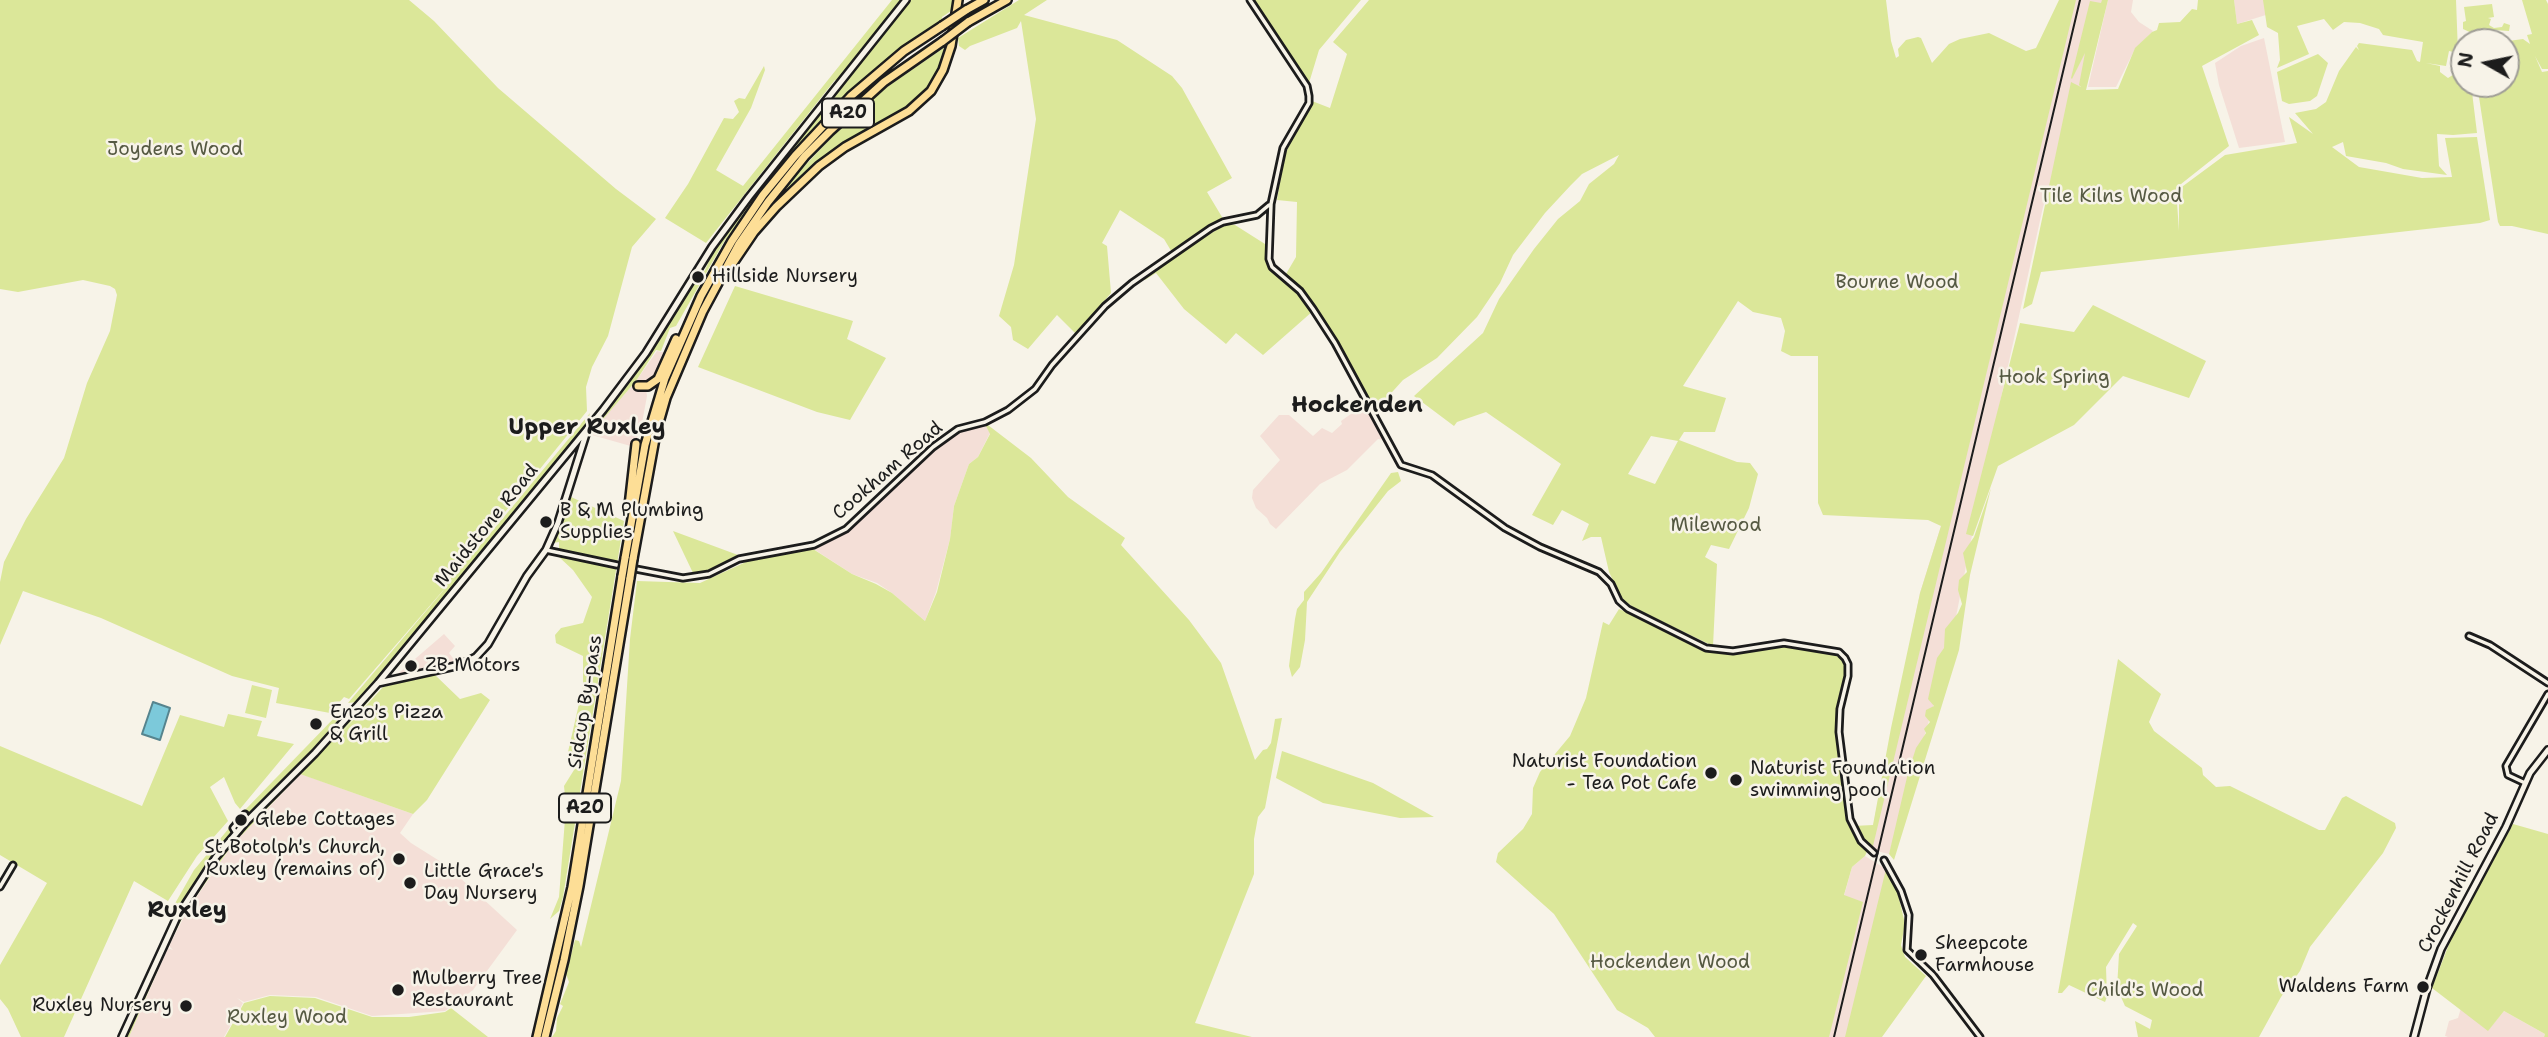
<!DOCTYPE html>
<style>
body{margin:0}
#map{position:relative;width:2548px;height:1037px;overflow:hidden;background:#f7f3e8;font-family:"Shantell Sans",sans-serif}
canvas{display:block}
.north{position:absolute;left:2450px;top:28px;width:70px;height:70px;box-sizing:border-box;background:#f7f3e8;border:2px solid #9f9d96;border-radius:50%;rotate:279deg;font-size:19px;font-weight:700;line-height:28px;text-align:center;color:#1c1c1c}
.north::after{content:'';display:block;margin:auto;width:24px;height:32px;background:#1c1c1c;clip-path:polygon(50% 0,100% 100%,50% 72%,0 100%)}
</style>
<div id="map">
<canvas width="2548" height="1037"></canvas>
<div class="north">N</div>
</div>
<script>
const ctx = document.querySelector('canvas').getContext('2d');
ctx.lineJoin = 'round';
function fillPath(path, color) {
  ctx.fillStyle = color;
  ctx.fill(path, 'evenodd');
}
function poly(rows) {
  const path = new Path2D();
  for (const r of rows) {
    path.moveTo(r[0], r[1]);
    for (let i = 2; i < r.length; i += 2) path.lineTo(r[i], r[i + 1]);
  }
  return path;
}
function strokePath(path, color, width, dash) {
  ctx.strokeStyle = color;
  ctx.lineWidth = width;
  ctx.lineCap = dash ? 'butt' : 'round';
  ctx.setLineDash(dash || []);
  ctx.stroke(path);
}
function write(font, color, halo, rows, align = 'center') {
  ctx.font = font + ' "Shantell Sans",sans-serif';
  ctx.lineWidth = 5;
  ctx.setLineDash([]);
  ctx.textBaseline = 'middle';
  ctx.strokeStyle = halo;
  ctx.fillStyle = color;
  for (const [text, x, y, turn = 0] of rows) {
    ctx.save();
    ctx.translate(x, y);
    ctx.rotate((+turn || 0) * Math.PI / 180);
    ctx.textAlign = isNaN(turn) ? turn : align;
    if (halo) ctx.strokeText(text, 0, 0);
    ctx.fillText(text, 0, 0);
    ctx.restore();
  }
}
const built = poly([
 [2068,0,2103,0,2078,93,2043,207,1984,475,1948,657,1889,854,1872,850,1873,826,1920,593,1941,526,1947,491,1986,373],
 [2108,0,2133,0,2131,12,2139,22,2153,31,2135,49,2116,87,2088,87],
 [2234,0,2275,0,2269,14,2237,24],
 [2264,38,2285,142,2239,148,2219,85,2215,63,2241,46],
 [657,351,666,353,658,375,646,389,647,396,642,423,634,447,592,435,590,434,636,381],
 [1365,404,1384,440,1378,439,1347,470,1320,484,1276,529,1270,524,1267,518,1256,508,1252,498,1253,490,1280,460,1260,436,1279,415,1289,415,1313,436,1322,428,1332,433,1342,424,1341,421],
 [984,423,990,433,978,457,969,464,954,506,950,539,936,592,925,621,892,593,877,583,852,574,809,546,820,544,846,529,934,447,959,429],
 [444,634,455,646,449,653,456,662,394,677],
 [301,774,413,814,400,833,411,843,446,865,517,930,473,990,445,1011,372,1016,316,997,270,995,244,1002,237,998,243,1003,224,1037,129,1037,168,948,173,950,169,946,187,911,239,835,242,835],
 [1865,856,1886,869,1865,989,1860,1037,1820,1037,1862,902,1844,896,1852,867],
 [2461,1008,2488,1030,2504,1011,2545,1034,2544,1037,2448,1037,2445,1036,2449,1021,2458,1018]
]);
const green = poly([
 [0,0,409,0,434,21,498,88,616,189,656,219,632,247,608,336,592,367,586,387,587,411,479,544,472,548,474,553,590,413,586,428,356,702,348,703,459,572,349,699,344,697,330,713,276,703,279,688,232,676,101,618,23,591,0,645,0,582,4,562,26,519,64,458,87,383,110,331,117,295,115,289,110,286,83,280,18,292,0,289],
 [892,0,902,0,838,82,835,80,706,243,665,218,688,184,724,118,733,119,739,112,734,101,739,98,745,99,764,66,765,70,751,108,716,170,743,186],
 [911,0,955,0,954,9,942,17,942,20,901,48,848,93,800,145,725,240,676,326,670,328,661,351,656,350,636,381,586,439,658,342,692,287,705,270,711,256,751,199],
 [1019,0,1047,0,1024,15,1117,40,1172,76,1182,88,1232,178,1207,192,1225,222,1173,254,1164,239,1120,210,1102,243,1107,246,1111,293,1076,334,1057,315,1028,349,1013,340,1011,327,999,316,1014,265,1036,119,1021,21,1017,28,970,46,965,50,959,46,958,38],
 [1253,0,1361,0,1319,50,1309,83],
 [1369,0,1886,0,1891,41,1896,58,1899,56,1898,49,1906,40,1918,37,1921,38,1932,63,1949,44,1960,39,1989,33,2026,51,2036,48,2059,0,2076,0,1872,850,1861,840,1853,826,1873,825,1891,728,1920,593,1941,526,1928,520,1823,515,1818,503,1818,356,1791,356,1781,351,1785,331,1781,318,1753,312,1738,301,1683,386,1726,398,1715,432,1684,432,1679,440,1737,462,1750,463,1758,474,1749,508,1729,549,1711,545,1705,557,1717,564,1713,646,1636,609,1622,599,1609,572,1601,537,1591,537,1582,541,1589,524,1562,510,1553,525,1532,515,1561,464,1486,412,1457,422,1454,426,1414,396,1483,333,1499,299,1534,249,1558,219,1580,201,1589,184,1614,164,1619,155,1582,174,1571,185,1545,213,1513,255,1500,283,1477,317,1437,358,1403,380,1374,412,1314,304,1301,287,1286,274,1296,257,1297,202,1277,200,1284,157,1300,121,1312,101,1330,108,1347,54,1333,42],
 [1651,436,1678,441,1655,484,1628,474],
 [2102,0,2108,0,2086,90,2118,89,2135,48,2152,32,2157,30,2159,23,2180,22,2192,9,2197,10,2198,0,2234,0,2237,24,2252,20,2259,35,2202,66,2229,146,2176,188,2179,231,2179,189,2225,155,2297,143,2289,117,2313,134,2295,113,2316,109,2326,102,2339,71,2356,47,2359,50,2357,46,2359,43,2412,50,2417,61,2420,62,2423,42,2383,35,2379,29,2360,23,2344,22,2333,30,2324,19,2297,26,2309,54,2277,68,2280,60,2278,33,2267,27,2263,0,2456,0,2458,53,2449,51,2446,66,2426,63,2440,66,2440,72,2448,78,2456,73,2464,76,2464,84,2471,84,2477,133,2453,135,2437,134,2439,166,2447,175,2403,169,2386,163,2346,156,2343,142,2332,147,2359,167,2422,178,2452,177,2445,138,2477,137,2490,220,2480,223,2041,272,2032,304,2023,309,2071,82,2081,87,2079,85,2085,53,2072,79,2071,78,2090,1,2101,3],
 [2522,0,2546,0,2548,4,2548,69,2542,69,2535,56,2542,72,2548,71,2548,234,2512,226,2500,226,2498,222,2477,84,2506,84,2506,42,2501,42,2523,39,2530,44,2527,35,2532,34],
 [2492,4,2494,17,2488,18,2491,19,2489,25,2494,28,2502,27,2504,23,2510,25,2509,31,2494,30,2474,34,2463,29,2463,22,2466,21,2464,7],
 [948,45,939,71,927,89,912,105,871,130,773,207,797,174,848,120,887,87],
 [2318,54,2328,63,2317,96,2310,101,2289,104,2282,101,2277,72],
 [1226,224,1235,225,1265,244,1267,259,1272,267,1298,291,1313,311,1263,355,1236,333,1226,344,1184,309,1156,273,1145,280,1140,278],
 [735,286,853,321,847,339,886,358,850,420,817,412,698,367],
 [2093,305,2206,361,2189,398,2123,376,2074,425,1998,466,1973,536,1966,534,2020,323,2074,332],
 [984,422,1031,458,1068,497,1125,538,1121,545,1189,620,1221,663,1255,760,1263,750,1267,749,1271,743,1275,719,1282,718,1265,808,1258,817,1254,839,1254,874,1195,1023,1252,1037,552,1037,556,1031,557,1018,563,1006,560,1004,569,982,566,974,575,940,579,941,581,947,621,781,630,639,637,581,700,583,748,561,813,549,852,574,876,584,892,593,925,621,937,592,950,539,954,506,969,464,978,457,990,434],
 [1398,472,1401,481,1388,491,1340,552,1307,602,1305,640,1300,667,1292,677,1289,666,1295,619,1297,609,1304,600,1304,592,1321,573,1391,473],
 [1991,488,1970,575,1959,650,1894,860,1889,854,1908,773,1916,748,1926,733,1924,729,1930,722,1925,716,1926,710,1934,706,1928,699,1937,658,1944,648,1945,629,1958,613,1962,604,1958,590,1959,580,1967,572,1963,553,1974,537],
 [571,497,624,521,563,897,559,911,550,919,559,897,566,806,564,786,579,762,568,752,583,686,583,656,556,643,555,635,561,628,583,623,592,597,573,570,559,557,559,542,553,543,563,522],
 [673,531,738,555,708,572,693,573],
 [1619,609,1665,628,1705,649,1718,653,1733,652,1784,643,1838,653,1845,659,1847,676,1839,720,1850,819,1855,833,1868,849,1865,856,1852,867,1844,895,1863,902,1829,1037,1655,1037,1648,1028,1617,1010,1554,914,1496,862,1498,853,1523,829,1532,814,1533,788,1540,772,1570,736,1586,698,1603,622,1609,625],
 [2118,659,2161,694,2149,722,2154,731,2202,768,2203,775,2216,787,2230,786,2319,830,2325,830,2342,798,2346,796,2395,823,2396,828,2383,853,2310,947,2300,971,2281,997,2259,1037,2138,1037,2135,1021,2150,1029,2152,1020,2125,1006,2117,988,2119,954,2137,926,2133,923,2106,967,2107,997,2105,1002,2069,985,2062,993,2058,993],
 [434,674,460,699,481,693,490,700,427,800,413,814,300,774,242,835,239,835,186,911,168,946,129,1037,126,1037,176,925,203,881,230,845,238,836,263,810,316,757,377,688,381,687,336,739,383,687],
 [252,685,272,690,266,718,245,713],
 [228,714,262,721,257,736,294,744,240,809,235,803,224,777,210,787,228,821,197,856,168,901,134,881,64,1037,21,1037,8,1009,0,999,0,965,47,883,0,855,0,746,142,806,180,715,224,727],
 [337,715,340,718,312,750,247,816,244,811],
 [1282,751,1373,783,1434,817,1400,818,1323,803,1276,778],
 [2513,824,2548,834,2548,1037,2544,1037,2545,1034,2504,1011,2488,1031,2432,988,2451,939],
 [230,827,233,831,199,874,176,913,173,907,194,870],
 [1886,869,1898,894,1905,924,1901,945,1905,957,1926,976,1882,1037,1845,1037],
 [270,996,315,998,372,1017,409,1017,445,1012,451,1008,488,1037,225,1037,244,1003]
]);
const water = poly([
 [153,702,170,708,160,740,142,734,153,702]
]);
const street = poly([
 [1250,0,1307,86,1309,96,1309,103,1283,148,1271,204,1269,259,1272,267,1300,291,1313,309,1335,343,1401,465,1432,475,1505,528,1540,547,1599,572,1611,584,1619,601,1628,609,1706,648,1733,651,1784,643,1839,652,1845,658,1848,664,1848,676,1840,709,1839,732,1850,819,1861,841,1874,853],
 [546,550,617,565],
 [636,569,683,578,709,574,739,559,814,545,846,529,933,447,958,429,985,422,1008,410,1035,389,1052,365,1078,336,1105,306,1132,283,1211,228,1223,222,1257,215,1269,205],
 [2469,636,2490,645,2548,683],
 [2525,783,2508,775,2506,766,2548,694],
 [236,833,233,828,245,814],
 [1884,860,1901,891,1909,915,1907,950,1933,975,1980,1037],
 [0,887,13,865]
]);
const secondary = poly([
 [378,683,460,665,476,657,488,644,527,576,546,550,558,523,586,434],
 [122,1037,177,917,216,857,245,823,315,753,378,683,603,410,646,353,712,247,749,197,906,0],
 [2414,1037,2427,988,2441,949,2506,827,2530,773,2548,750]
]);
const highway = poly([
 [966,10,984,0],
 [968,22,1007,0],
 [733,263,754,232,776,207,819,166,845,147,909,111,931,91,943,70,951,46,958,0],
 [638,386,648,386,658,379,676,339],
 [629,506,636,444],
 [625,558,645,445,665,378,701,296,732,241,763,195,795,156,851,96,904,51,942,26],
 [633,559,656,433,666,398,703,311,739,244,768,202,805,156,830,131,884,82,943,41],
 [537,1037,572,887,622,576],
 [545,1037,564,960,579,886,630,578]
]);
const rail = poly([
 [1834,1037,2080,0]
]);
const highwayBridge = poly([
 [942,26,966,10],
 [943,41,968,22],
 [622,576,625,558],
 [630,578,633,559]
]);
const markers = [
 [698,277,7,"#1c1c1c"],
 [546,522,7,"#1c1c1c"],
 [411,666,7,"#1c1c1c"],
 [316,724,7,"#1c1c1c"],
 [1711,773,7,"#1c1c1c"],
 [1736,780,7,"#1c1c1c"],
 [241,820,7,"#1c1c1c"],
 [399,859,7,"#1c1c1c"],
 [410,883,7,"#1c1c1c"],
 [1921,955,7,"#1c1c1c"],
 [2423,987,7,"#1c1c1c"],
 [398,990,7,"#1c1c1c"],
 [186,1006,7,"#1c1c1c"]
];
const shields = [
 [848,113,52],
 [585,808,52]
];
const shieldNames = [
 ["A20",848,113],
 ["A20",585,808]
];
const parkNames = [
 ["Joydens Wood",175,150],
 ["Tile Kilns Wood",2111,197],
 ["Bourne Wood",1897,283],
 ["Hook Spring",2054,378],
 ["Milewood",1716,526],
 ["Hockenden Wood",1670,963],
 ["Child's Wood",2145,991],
 ["Ruxley Wood",287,1018]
];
const poiNames = [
 ["Hillside Nursery",712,277],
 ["B & M Plumbing",560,511],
 ["Supplies",560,533],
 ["ZB Motors",425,666],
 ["Enzo's Pizza",330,713],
 ["& Grill",330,735],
 ["Naturist Foundation",1697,762,"right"],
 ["- Tea Pot Cafe",1697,784,"right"],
 ["Naturist Foundation",1750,769],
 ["swimming pool",1750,791],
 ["Glebe Cottages",255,820],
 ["St Botolph's Church,",385,848,"right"],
 ["Ruxley (remains of)",385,870,"right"],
 ["Little Grace's",424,872],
 ["Day Nursery",424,894],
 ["Sheepcote",1935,944],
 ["Farmhouse",1935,966],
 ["Mulberry Tree",412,979],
 ["Restaurant",412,1001],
 ["Waldens Farm",2409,987,"right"],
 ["Ruxley Nursery",172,1006,"right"]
];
const streetNames = [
 ["Cookham Road",888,471,-41],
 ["Maidstone Road",487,526,-51],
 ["Sidcup By-pass",586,702,-81],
 ["Crockenhill Road",2459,883,-63]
];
const quarterNames = [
 ["Hockenden",1357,406],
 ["Upper Ruxley",587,428],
 ["Ruxley",187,911]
];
fillPath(built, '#f4dfd7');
fillPath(green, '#dbe799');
fillPath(water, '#7cc9da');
strokePath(water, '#56848e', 2);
strokePath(street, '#1c1c1c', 9);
strokePath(secondary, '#1c1c1c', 10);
strokePath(highway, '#1c1c1c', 12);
strokePath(street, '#f7f3e8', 3.5);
strokePath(secondary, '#f7f3e8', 5);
strokePath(highway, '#fdde96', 7);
strokePath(rail, '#1c1c1c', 2);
strokePath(highwayBridge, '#1c1c1c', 12, []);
strokePath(highwayBridge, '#fdde96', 7);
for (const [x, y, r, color] of markers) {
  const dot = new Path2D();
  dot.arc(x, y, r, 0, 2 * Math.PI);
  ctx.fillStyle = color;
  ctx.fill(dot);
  strokePath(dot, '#f7f3e8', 2.5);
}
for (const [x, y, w] of shields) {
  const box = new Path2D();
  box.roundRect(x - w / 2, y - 14.5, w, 29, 5);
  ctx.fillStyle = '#f7f3e8';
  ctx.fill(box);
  strokePath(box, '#1c1c1c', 2);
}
write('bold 18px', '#1c1c1c', null, shieldNames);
write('19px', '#555942', '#f7f3e8', parkNames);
write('19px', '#1c1c1c', '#f7f3e8', poiNames, 'left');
write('19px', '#1c1c1c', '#f7f3e8', streetNames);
write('bold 23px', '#1c1c1c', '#f7f3e8', quarterNames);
</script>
